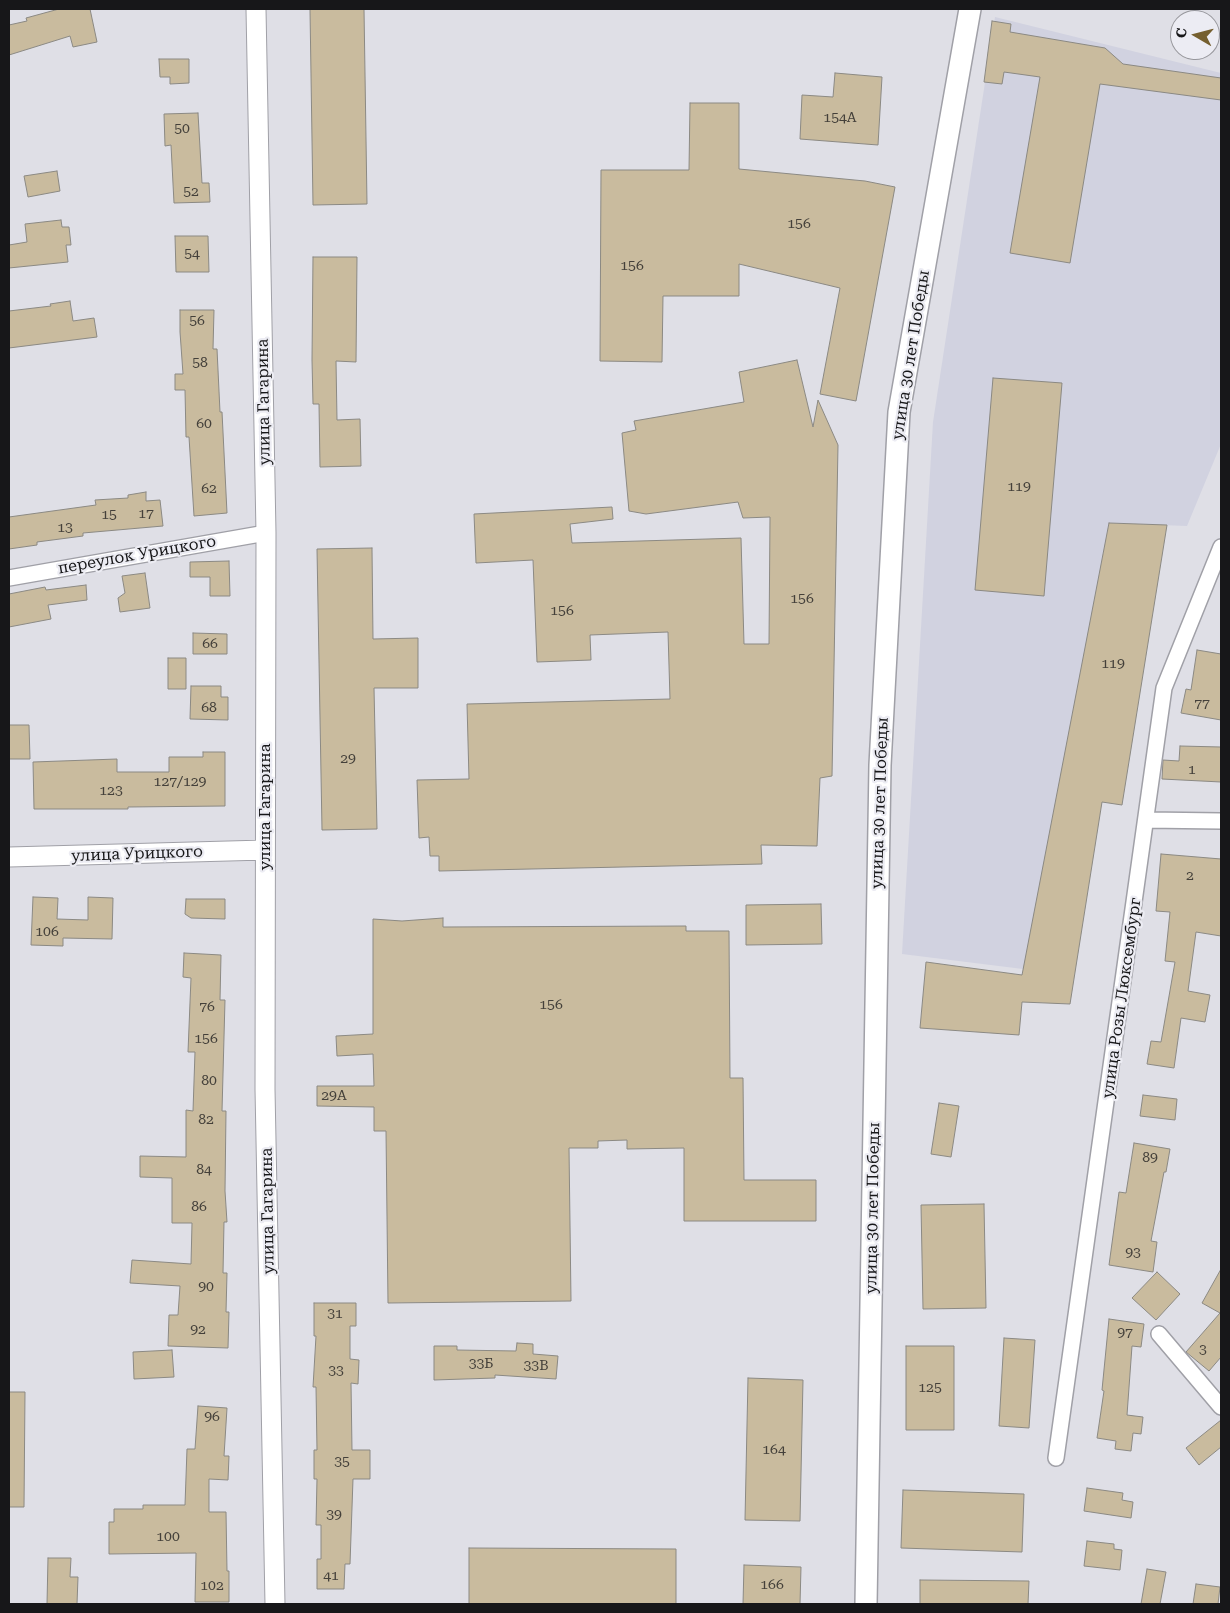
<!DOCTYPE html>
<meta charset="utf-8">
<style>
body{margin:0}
#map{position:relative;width:1230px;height:1613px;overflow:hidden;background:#dfdfe6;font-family:"Roboto Serif",serif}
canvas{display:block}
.frame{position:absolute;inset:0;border:10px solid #171719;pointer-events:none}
.north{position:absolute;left:1170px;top:10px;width:50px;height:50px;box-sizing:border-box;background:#ececf3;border:1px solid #97979c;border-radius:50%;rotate:278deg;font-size:14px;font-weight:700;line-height:20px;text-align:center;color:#171719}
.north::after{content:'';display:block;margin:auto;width:18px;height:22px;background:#755f2f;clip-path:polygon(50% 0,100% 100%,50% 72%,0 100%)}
</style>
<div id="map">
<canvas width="1230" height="1613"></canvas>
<div class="frame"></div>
<div class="north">С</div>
</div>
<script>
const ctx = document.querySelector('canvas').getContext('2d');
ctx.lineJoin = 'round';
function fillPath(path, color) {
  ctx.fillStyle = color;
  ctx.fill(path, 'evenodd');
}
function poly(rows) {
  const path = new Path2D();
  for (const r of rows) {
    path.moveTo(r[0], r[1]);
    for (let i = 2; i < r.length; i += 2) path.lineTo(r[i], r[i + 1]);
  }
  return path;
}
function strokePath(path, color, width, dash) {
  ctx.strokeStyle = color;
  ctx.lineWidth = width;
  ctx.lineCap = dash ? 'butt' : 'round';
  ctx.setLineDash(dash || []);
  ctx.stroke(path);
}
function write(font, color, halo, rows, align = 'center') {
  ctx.font = font + ' "Roboto Serif",serif';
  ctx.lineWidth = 4.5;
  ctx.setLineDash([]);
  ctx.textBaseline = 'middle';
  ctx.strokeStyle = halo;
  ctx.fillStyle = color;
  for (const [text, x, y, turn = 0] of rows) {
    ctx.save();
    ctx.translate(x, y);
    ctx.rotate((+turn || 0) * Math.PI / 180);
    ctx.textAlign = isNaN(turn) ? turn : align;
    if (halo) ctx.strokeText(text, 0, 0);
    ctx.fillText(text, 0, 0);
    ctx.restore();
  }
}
const built = poly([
 [995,17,1221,73,1221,444,1187,526,1109,523,1031,970,902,954,933,422]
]);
const building = poly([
 [59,9,90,9,97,42,73,47,70,36,9,55,9,25,27,21,26,18,59,9],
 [310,9,364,9,367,204,313,205,310,9],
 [992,21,1011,24,1010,32,1105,48,1123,64,1221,78,1221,100,1100,84,1070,263,1010,253,1040,77,1004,72,1002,84,984,82,992,21],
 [159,59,189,59,189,83,170,84,170,77,160,77,159,59],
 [835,73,882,77,878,145,800,139,802,95,833,97,835,73],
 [690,103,739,103,739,169,865,181,895,187,856,401,820,394,840,288,739,264,739,296,663,296,662,362,600,361,601,170,689,170,690,103],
 [198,113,202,183,209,183,210,202,174,203,171,145,165,146,164,114,198,113],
 [57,171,60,191,28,197,24,176,57,171],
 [61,220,62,227,69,227,71,245,66,245,68,262,9,268,9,245,27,242,25,224,61,220],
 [175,236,208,236,209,272,176,272,175,236],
 [313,257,357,257,356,362,336,361,337,420,360,419,361,466,320,467,319,404,313,404,312,360,313,257],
 [70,301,73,321,94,318,97,337,9,348,9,311,51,306,50,304,70,301],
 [180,310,214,310,213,349,217,349,220,412,222,412,227,513,194,516,189,437,186,437,185,390,175,390,175,374,183,374,180,332,180,310],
 [797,360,813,427,818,400,838,445,832,776,820,778,817,846,761,845,762,864,439,871,439,856,430,856,429,837,419,838,417,780,469,779,467,704,670,699,668,632,590,635,591,660,537,662,533,560,476,563,474,514,612,507,613,519,570,524,572,543,741,538,744,644,769,644,770,517,743,518,738,502,646,514,629,511,622,433,636,430,634,421,744,402,739,372,797,360],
 [993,378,1062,383,1044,596,975,590,993,378],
 [146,492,146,501,160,500,163,526,83,533,83,536,37,542,37,545,9,549,9,517,96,505,95,500,128,498,128,495,146,492],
 [1109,523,1167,525,1122,805,1102,802,1070,1004,1022,1002,1019,1035,920,1028,926,962,1022,975,1109,523],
 [372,548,373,639,418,638,418,688,374,688,377,829,322,830,317,549,372,548],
 [229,561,230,596,210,596,210,577,190,577,190,562,229,561],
 [145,573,150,608,120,612,118,598,125,593,122,576,145,573],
 [86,585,87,600,48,605,51,619,9,627,9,594,45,587,46,590,86,585],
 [193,633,227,634,227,654,193,654,193,633],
 [1197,650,1221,654,1221,720,1181,713,1186,689,1191,690,1197,650],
 [168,658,186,658,186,689,168,689,168,658],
 [191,686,221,686,221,697,228,697,228,720,190,719,191,686],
 [9,725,29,725,30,759,9,759,9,725],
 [1180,746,1221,747,1221,782,1162,779,1163,760,1179,761,1180,746],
 [203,752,225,752,225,806,128,807,128,809,34,809,33,762,117,759,117,772,169,772,169,757,203,757,203,752],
 [1161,854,1221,859,1221,936,1196,932,1188,991,1210,995,1205,1022,1181,1018,1174,1068,1147,1064,1151,1041,1161,1042,1175,962,1165,961,1170,912,1156,911,1161,854],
 [33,897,58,898,57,919,88,920,88,897,113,898,112,939,63,938,63,946,31,945,33,897],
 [186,899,225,899,225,919,191,918,185,914,186,899],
 [821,904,822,944,746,945,746,905,821,904],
 [443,918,443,927,686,926,686,931,729,931,730,1078,743,1078,744,1180,816,1180,816,1221,684,1221,684,1148,627,1149,627,1140,598,1141,598,1148,569,1148,571,1301,388,1303,386,1131,374,1131,374,1107,317,1106,317,1086,374,1086,373,1054,337,1056,336,1036,373,1034,373,919,402,921,443,918],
 [184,953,221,955,220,1000,225,1000,222,1111,226,1111,225,1191,227,1222,224,1222,223,1273,227,1273,226,1312,229,1312,228,1348,168,1346,169,1315,178,1315,180,1286,130,1283,132,1260,191,1264,192,1223,172,1223,172,1178,140,1177,140,1156,186,1157,186,1110,193,1111,195,1052,188,1052,191,978,183,977,184,953],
 [1143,1095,1177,1099,1175,1120,1140,1116,1143,1095],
 [939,1103,959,1106,951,1157,931,1154,939,1103],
 [1134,1143,1170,1149,1166,1172,1164,1172,1151,1241,1157,1242,1153,1272,1109,1265,1119,1192,1126,1193,1134,1143],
 [984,1204,986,1308,923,1309,921,1205,984,1204],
 [1221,1269,1221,1357,1209,1371,1186,1352,1220,1313,1202,1303,1221,1269],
 [1157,1272,1180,1294,1156,1320,1132,1298,1157,1272],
 [314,1303,356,1303,356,1326,350,1326,350,1359,359,1360,358,1384,351,1383,352,1450,370,1450,370,1479,353,1479,350,1564,345,1564,344,1589,317,1589,317,1559,321,1559,321,1525,316,1525,317,1479,314,1479,314,1450,317,1450,316,1387,313,1387,316,1336,314,1336,314,1303],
 [1109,1319,1144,1324,1141,1347,1132,1346,1127,1415,1143,1417,1141,1434,1133,1433,1131,1451,1115,1449,1116,1441,1097,1438,1104,1391,1102,1390,1109,1319],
 [1004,1338,1035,1340,1029,1428,999,1426,1004,1338],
 [517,1343,533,1344,533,1354,558,1356,556,1379,495,1375,495,1378,434,1380,434,1346,457,1346,457,1350,516,1351,517,1343],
 [906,1346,954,1346,954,1430,906,1430,906,1346],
 [172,1350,174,1377,134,1379,133,1352,172,1350],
 [748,1378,803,1380,800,1521,745,1520,748,1378],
 [9,1392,25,1392,24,1507,9,1507,9,1392],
 [198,1406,227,1408,224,1456,229,1456,228,1480,209,1479,209,1512,226,1512,227,1571,229,1571,229,1602,195,1602,196,1553,109,1554,109,1522,114,1522,114,1509,143,1509,143,1505,185,1505,187,1449,195,1449,198,1406],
 [1221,1420,1221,1447,1199,1465,1186,1448,1221,1420],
 [1087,1488,1123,1493,1122,1500,1133,1502,1131,1518,1084,1511,1087,1488],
 [903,1490,1024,1494,1022,1552,901,1548,903,1490],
 [1087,1541,1114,1544,1114,1549,1122,1550,1120,1570,1084,1566,1087,1541],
 [469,1548,676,1549,676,1604,469,1604,469,1548],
 [48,1558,71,1558,70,1577,78,1577,77,1604,47,1604,48,1558],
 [744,1565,801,1567,800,1604,743,1604,744,1565],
 [1147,1569,1166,1572,1160,1604,1141,1604,1147,1569],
 [920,1580,1029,1581,1028,1604,920,1604,920,1580],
 [1196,1584,1220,1587,1218,1604,1193,1604,1196,1584]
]);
const minor = poly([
 [9,578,266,533],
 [1147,820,1221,821],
 [1159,1334,1221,1407],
 [1056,1458,1164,688,1221,547]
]);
const tertiary = poly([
 [256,9,266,533,265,1089,275,1604],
 [9,857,265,850]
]);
const secondary = poly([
 [866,1604,880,765,899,412,970,9]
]);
const numberNames = [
 ["154А",840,118],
 ["50",182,129],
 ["52",191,192],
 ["156",799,224],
 ["54",192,254],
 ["156",632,266],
 ["56",197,321],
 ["58",200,363],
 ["60",204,424],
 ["119",1019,487],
 ["62",209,489],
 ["17",146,514],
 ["15",109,515],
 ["13",65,528],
 ["156",802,599],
 ["156",562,611],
 ["66",210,644],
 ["119",1113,664],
 ["77",1202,704],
 ["68",209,708],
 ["29",348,759],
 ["1",1192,770],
 ["127/129",180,782],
 ["123",111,791],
 ["2",1190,876],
 ["106",47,932],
 ["156",551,1005],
 ["76",207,1007],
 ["156",206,1039],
 ["80",209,1081],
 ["29А",334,1096],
 ["82",206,1120],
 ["89",1150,1158],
 ["84",204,1170],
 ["86",199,1207],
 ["93",1133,1253],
 ["90",206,1287],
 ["31",335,1314],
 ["92",198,1330],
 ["97",1125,1333],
 ["3",1203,1350],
 ["33Б",481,1364],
 ["33В",536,1366],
 ["33",336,1371],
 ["125",930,1388],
 ["96",212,1417],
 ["164",774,1450],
 ["35",342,1462],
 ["39",334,1515],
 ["100",168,1537],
 ["41",331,1576],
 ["166",772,1585],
 ["102",212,1586]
];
const streetNames = [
 ["улица 30 лет Победы",911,355,-81],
 ["улица Гагарина",264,402,-91],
 ["переулок Урицкого",137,555,-10],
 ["улица 30 лет Победы",880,803,-88],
 ["улица Гагарина",265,807,-90],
 ["улица Урицкого",137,854,-2],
 ["улица Розы Люксембург",1122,998,-82],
 ["улица 30 лет Победы",873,1208,-89],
 ["улица Гагарина",268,1211,-91]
];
fillPath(built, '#d1d2e0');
fillPath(building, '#c9bb9e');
strokePath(building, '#8b8983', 1);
strokePath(minor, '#a0a0a7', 18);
strokePath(tertiary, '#a0a0a7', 21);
strokePath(secondary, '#a0a0a7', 24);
strokePath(minor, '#fff', 15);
strokePath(tertiary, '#fff', 19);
strokePath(secondary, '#fff', 21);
write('14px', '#44403a', null, numberNames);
write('16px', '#171719', '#ececf3', streetNames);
</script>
